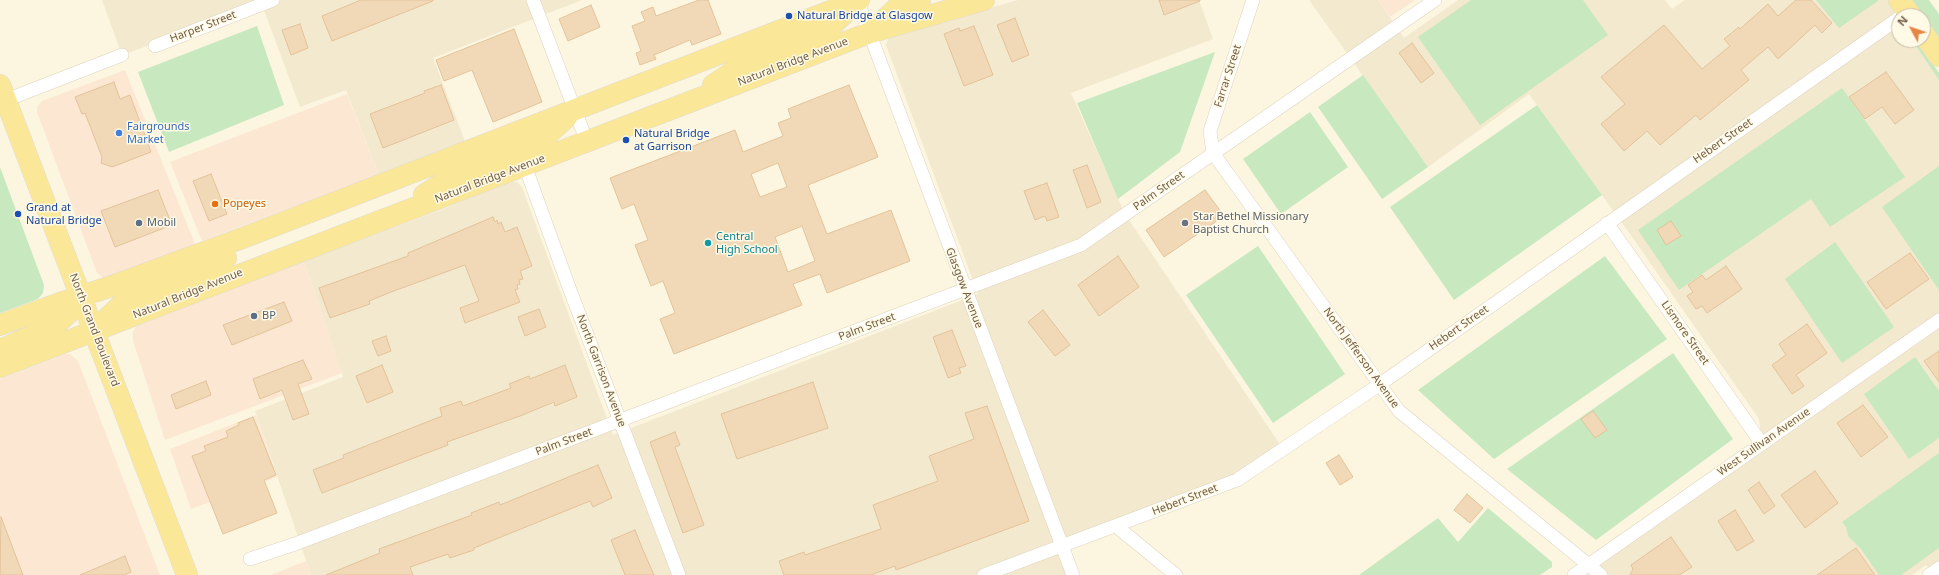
<!DOCTYPE html>
<style>
body{margin:0}
#map{position:relative;width:1939px;height:575px;overflow:hidden;background:#fcf6e0;font-family:"Noto Sans",sans-serif}
canvas{display:block}
.north{position:absolute;left:1891px;top:8px;width:40px;height:40px;box-sizing:border-box;background:#fffae6;border:1px solid #c7bca7;border-radius:50%;rotate:310deg;font-size:11px;font-weight:700;line-height:16px;text-align:center;color:#725e48}
.north::after{content:'';display:block;margin:auto;width:14px;height:18px;background:#e58645;clip-path:polygon(50% 0,100% 100%,50% 72%,0 100%)}
</style>
<div id="map">
<canvas width="1939" height="575"></canvas>
<div class="north">N</div>
</div>
<script>
const ctx = document.querySelector('canvas').getContext('2d');
ctx.lineJoin = 'round';
function fillPath(path, color) {
  ctx.fillStyle = color;
  ctx.fill(path, 'evenodd');
}
function poly(rows) {
  const path = new Path2D();
  for (const r of rows) {
    path.moveTo(r[0], r[1]);
    for (let i = 2; i < r.length; i += 2) path.lineTo(r[i], r[i + 1]);
  }
  return path;
}
function strokePath(path, color, width, dash) {
  ctx.strokeStyle = color;
  ctx.lineWidth = width;
  ctx.lineCap = dash ? 'butt' : 'round';
  ctx.setLineDash(dash || []);
  ctx.stroke(path);
}
function write(font, color, halo, rows, align = 'center') {
  ctx.font = font + ' "Noto Sans",sans-serif';
  ctx.lineWidth = 3;
  ctx.setLineDash([]);
  ctx.textBaseline = 'middle';
  ctx.strokeStyle = halo;
  ctx.fillStyle = color;
  for (const [text, x, y, turn = 0] of rows) {
    ctx.save();
    ctx.translate(x, y);
    ctx.rotate((+turn || 0) * Math.PI / 180);
    ctx.textAlign = isNaN(turn) ? turn : align;
    if (halo) ctx.strokeText(text, 0, 0);
    ctx.fillText(text, 0, 0);
    ctx.restore();
  }
}
const residential = poly([
 [102,0,582,0,433,58,466,144,379,175,346,90,300,107,262,5,122,55],
 [1018,0,1199,0,1213,39,1071,93,1125,214,1283,449,1237,480,1062,546,1073,575,311,575,255,411,343,377,304,261,441,210,510,181,517,182,522,187,613,435,978,294,886,45,888,39,892,35],
 [1309,0,1378,0,1404,38,1458,0,1665,0,1672,9,1685,0,1888,0,1899,16,1899,40,1916,40,1939,73,1939,575,1934,575,1926,565,1912,575,1601,575,1588,565,1762,444,1759,419,1630,234,1529,94,1428,167]
]);
const commercial = poly([
 [1378,0,1415,0,1390,17],
 [125,70,195,244,109,278,104,278,97,273,37,112,37,107,42,101],
 [347,94,379,175,202,241,170,162],
 [304,261,342,373,165,440,133,341,133,331,137,326],
 [65,354,70,354,78,361,160,575,0,575,0,379],
 [256,415,277,477,191,509,170,449],
 [306,561,311,575,271,575]
]);
const green = poly([
 [1471,0,1583,0,1608,35,1480,125,1418,37],
 [1816,0,1877,0,1878,1,1839,28],
 [1910,0,1929,0,1939,14,1939,42,1923,19,1923,16,1921,16],
 [257,26,284,105,169,152,138,72],
 [1912,40,1916,40,1939,73,1939,80],
 [1215,52,1180,152,1118,199,1077,103],
 [1363,75,1428,167,1382,199,1318,107],
 [1842,88,1905,177,1830,227,1811,199,1679,290,1638,230],
 [1537,105,1602,195,1454,300,1390,207],
 [1310,112,1348,167,1281,214,1243,159],
 [1939,166,1939,290,1882,207],
 [0,167,44,285,43,293,38,299,0,313],
 [1835,242,1894,327,1842,363,1785,279],
 [1258,246,1345,374,1273,423,1186,295],
 [1605,256,1667,339,1494,459,1418,390],
 [1673,353,1733,439,1596,540,1507,469],
 [1915,357,1939,391,1939,438,1909,459,1864,394],
 [1939,453,1939,548,1901,575,1879,575,1861,549,1848,536,1846,527,1842,522],
 [1488,508,1552,562,1552,567,1540,575,1359,575,1438,518,1458,542]
]);
const building = poly([
 [361,0,433,0,433,1,332,41,322,16,361,0],
 [699,0,708,0,721,34,692,45,690,40,654,55,656,59,640,65,636,53,641,51,632,26,645,21,641,12,653,7,656,16,699,0],
 [1159,0,1200,0,1200,1,1164,15,1159,0],
 [1796,0,1811,0,1832,23,1822,33,1815,25,1778,59,1768,47,1741,70,1749,80,1700,120,1696,115,1660,145,1647,131,1624,151,1601,124,1625,104,1601,77,1664,25,1702,69,1730,46,1724,39,1739,27,1740,29,1768,4,1778,16,1796,0],
 [591,5,600,27,568,41,559,19,591,5],
 [1015,18,1029,55,1012,62,997,25,1015,18],
 [300,24,308,48,291,55,282,30,300,24],
 [974,26,993,75,964,86,944,34,959,28,960,31,974,26],
 [514,29,542,102,493,122,472,70,444,81,436,60,514,29],
 [1412,43,1434,73,1421,83,1399,53,1412,43],
 [1886,72,1914,110,1895,124,1882,107,1865,119,1849,97,1886,72],
 [114,82,120,99,130,95,151,152,112,167,101,163,102,157,85,113,82,114,75,97,114,82],
 [441,85,454,120,383,148,370,114,425,93,424,91,441,85],
 [849,85,878,157,808,185,827,234,891,210,910,261,827,293,820,274,793,284,802,305,674,354,660,319,675,313,663,281,651,286,635,245,648,240,634,204,622,209,610,178,735,130,743,152,783,136,778,123,791,118,788,109,849,85],
 [778,163,787,187,760,197,751,174,778,163],
 [802,226,815,261,788,272,775,237,802,226],
 [1087,165,1101,202,1087,208,1073,170,1087,165],
 [211,174,227,214,209,221,193,181,211,174],
 [1047,183,1059,217,1047,221,1045,216,1035,220,1024,191,1047,183],
 [158,190,172,225,115,247,101,211,158,190],
 [1205,190,1224,216,1164,257,1146,230,1205,190],
 [493,217,495,222,497,220,498,224,501,222,505,232,517,227,532,266,520,271,523,279,519,280,520,284,517,285,518,289,515,290,520,302,465,323,460,308,479,301,465,265,391,292,369,301,370,304,330,318,319,288,408,256,408,253,493,217],
 [1671,221,1681,236,1666,245,1657,230,1671,221],
 [1910,253,1929,279,1886,309,1867,282,1910,253],
 [1118,256,1139,287,1099,316,1078,285,1118,256],
 [1726,266,1742,289,1707,313,1702,306,1696,309,1687,296,1693,292,1688,285,1702,275,1706,280,1726,266],
 [284,302,292,321,232,345,223,325,284,302],
 [539,309,546,327,525,336,518,317,539,309],
 [1043,310,1070,345,1055,356,1028,322,1043,310],
 [1807,324,1827,353,1796,375,1804,386,1792,394,1772,365,1786,355,1779,344,1807,324],
 [952,330,966,366,959,368,961,373,948,378,933,337,952,330],
 [386,336,391,351,378,356,372,341,386,336],
 [1939,351,1939,382,1924,361,1939,351],
 [303,360,312,379,298,384,309,414,293,420,282,390,260,399,253,379,303,360],
 [382,365,393,392,367,403,356,376,382,365],
 [565,365,577,397,555,406,554,402,520,416,447,442,448,445,322,493,313,470,344,458,343,455,442,416,440,408,461,401,463,406,511,388,509,384,529,376,530,379,565,365],
 [206,381,211,395,176,409,171,395,206,381],
 [813,382,828,428,737,459,721,414,813,382],
 [1863,405,1888,437,1861,457,1837,423,1863,405],
 [987,406,1029,521,896,570,895,566,871,575,784,575,779,561,804,552,805,555,881,529,873,505,938,481,929,456,974,439,965,413,987,406],
 [1593,411,1607,430,1595,438,1581,419,1593,411],
 [253,417,276,475,264,480,277,513,223,534,192,456,206,451,204,446,228,437,226,431,239,425,238,423,253,417],
 [675,432,680,445,675,447,704,525,683,533,650,442,675,432],
 [1339,455,1353,477,1340,485,1326,463,1339,455],
 [598,465,612,498,593,507,590,501,474,548,474,550,450,558,448,554,410,567,413,575,326,575,380,553,379,549,472,515,471,513,499,502,500,505,598,465],
 [1815,471,1838,503,1805,528,1781,495,1815,471],
 [1759,482,1775,506,1764,514,1748,490,1759,482],
 [1467,494,1483,508,1470,523,1454,510,1467,494],
 [1735,510,1754,541,1737,551,1718,521,1735,510],
 [1,517,23,575,0,575,1,517],
 [635,530,643,550,654,575,625,575,611,540,635,530],
 [1671,537,1692,567,1679,575,1630,575,1633,569,1631,565,1671,537],
 [1856,548,1875,575,1817,575,1856,548],
 [125,556,131,572,124,575,80,575,125,556]
]);
const street = poly([
 [533,0,587,142],
 [857,0,1073,575],
 [1253,0,1210,131,1213,153,1399,411,1601,575],
 [155,46,273,0],
 [6,100,122,55],
 [525,166,570,290,679,575],
 [1607,223,1762,444],
 [1116,526,1176,575],
 [250,559,295,544,1081,245,1435,0],
 [984,575,1237,480,1379,385,1899,18],
 [1574,575,1939,320],
 [1929,575,1939,568]
]);
const primary = poly([
 [1899,0,1911,16],
 [874,29,898,7,920,0],
 [1923,33,1939,56],
 [0,85,187,575],
 [713,85,738,68,825,32,850,8],
 [424,195,450,178,544,138,567,117],
 [101,324,121,305,133,297,226,258],
 [0,325,60,303,109,287,248,236,859,0],
 [0,350,54,326,72,310,81,296],
 [0,367,869,33,984,0]
]);
const markers = [
 [789,16,4,"#1a4fb4"],
 [119,133,4,"#3f7fe0"],
 [626,140,4,"#1a4fb4"],
 [215,204,4,"#e8710a"],
 [18,214,4,"#1a4fb4"],
 [139,223,4,"#5c6f8a"],
 [1185,223,4,"#6b7280"],
 [708,243,4,"#0f9aa8"],
 [254,316,4,"#5c6f8a"]
];
const transitNames = [
 ["Natural Bridge at Glasgow",797,16],
 ["Natural Bridge",634,134],
 ["at Garrison",634,147],
 ["Grand at",26,208],
 ["Natural Bridge",26,221]
];
const streetNames = [
 ["Harper Street",203,27,-21],
 ["Natural Bridge Avenue",793,62,-21],
 ["Farrar Street",1228,76,-72],
 ["Hebert Street",1723,141,-35],
 ["Natural Bridge Avenue",490,179,-21],
 ["Palm Street",1159,191,-35],
 ["Glasgow Avenue",964,288,69],
 ["Natural Bridge Avenue",188,294,-22],
 ["Palm Street",867,327,-21],
 ["Hebert Street",1459,328,-35],
 ["North Grand Boulevard",94,330,69],
 ["Lismore Street",1685,333,55],
 ["North Jefferson Avenue",1361,358,54],
 ["North Garrison Avenue",601,371,69],
 ["Palm Street",564,442,-21],
 ["West Sullivan Avenue",1764,442,-35],
 ["Hebert Street",1185,500,-21]
];
const shopNames = [
 ["Fairgrounds",127,127],
 ["Market",127,140]
];
const foodNames = [
 ["Popeyes",223,204]
];
const worshipNames = [
 ["Star Bethel Missionary",1193,217],
 ["Baptist Church",1193,230]
];
const serviceNames = [
 ["Mobil",147,223],
 ["BP",262,316]
];
const cultureNames = [
 ["Central",716,237],
 ["High School",716,250]
];
fillPath(residential, '#f3e9ce');
fillPath(commercial, '#fce7d3');
fillPath(green, '#c8e8bf');
fillPath(building, '#f1d9b8');
strokePath(building, '#e3c399', 1);
strokePath(street, '#dfd3bc', 14);
strokePath(primary, '#e0dcd7', 22);
strokePath(street, '#fff', 13);
strokePath(primary, '#fae898', 21);
for (const [x, y, r, color] of markers) {
  const dot = new Path2D();
  dot.arc(x, y, r, 0, 2 * Math.PI);
  ctx.fillStyle = color;
  ctx.fill(dot);
  strokePath(dot, '#fffae6', 1.5);
}
write('11px', '#164399', '#fffae6', transitNames, 'left');
write('11px', '#725e48', '#fffae6', streetNames);
write('11px', '#366cbe', '#fffae6', shopNames, 'left');
write('11px', '#c56008', '#fffae6', foodNames, 'left');
write('11px', '#5b616d', '#fffae6', worshipNames, 'left');
write('11px', '#4e5e75', '#fffae6', serviceNames, 'left');
write('11px', '#0d838f', '#fffae6', cultureNames, 'left');
</script>
